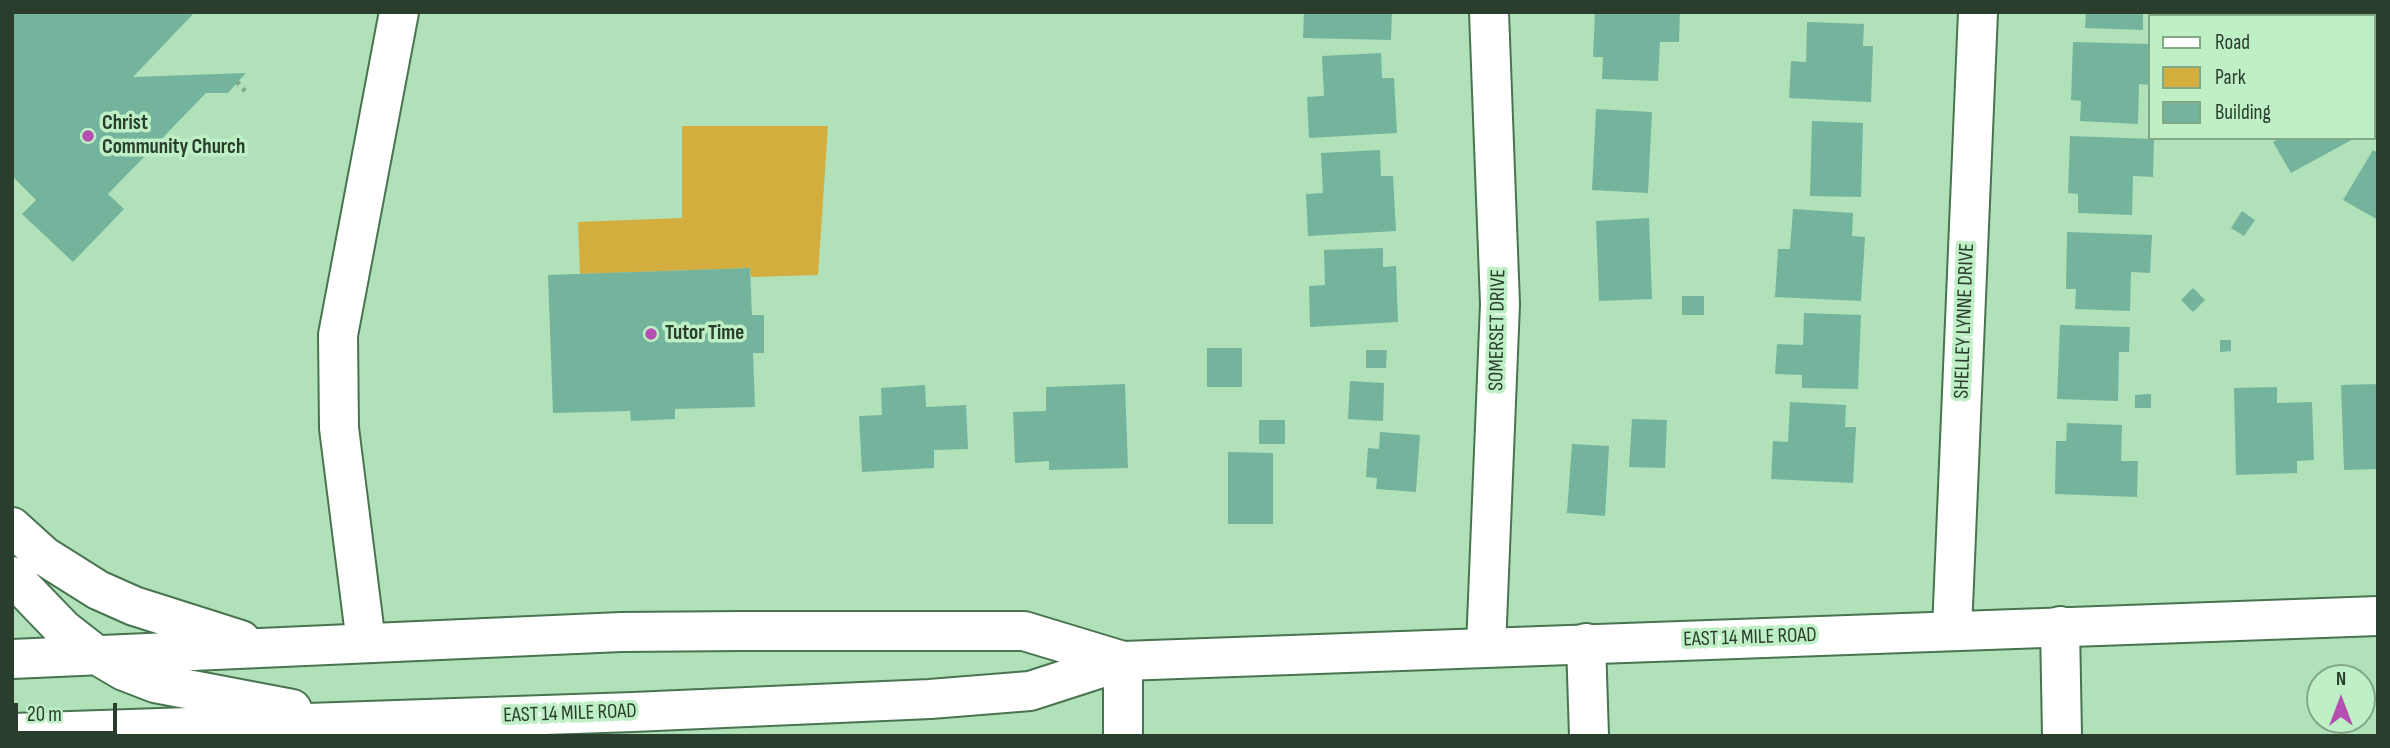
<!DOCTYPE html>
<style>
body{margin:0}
#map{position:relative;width:2390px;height:748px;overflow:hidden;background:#b1e1b9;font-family:"Sofia Sans Condensed",sans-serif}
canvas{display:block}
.frame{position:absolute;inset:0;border:14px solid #2a3e2d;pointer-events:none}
.legend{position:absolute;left:2148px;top:14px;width:228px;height:126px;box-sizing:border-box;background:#beefc5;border:2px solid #83a888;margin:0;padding:9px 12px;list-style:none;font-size:21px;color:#2a3e2d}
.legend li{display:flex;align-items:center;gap:14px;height:35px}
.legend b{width:35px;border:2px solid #83a888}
.north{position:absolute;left:2306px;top:664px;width:70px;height:70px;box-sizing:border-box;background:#beefc5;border:2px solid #83a888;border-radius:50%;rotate:0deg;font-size:19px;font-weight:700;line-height:28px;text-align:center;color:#2a3e2d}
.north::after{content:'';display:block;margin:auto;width:24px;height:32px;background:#b64fb2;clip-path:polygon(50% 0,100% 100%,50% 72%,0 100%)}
.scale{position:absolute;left:14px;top:703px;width:103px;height:32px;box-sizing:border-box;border:4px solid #2a3e2d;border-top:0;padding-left:9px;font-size:21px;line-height:24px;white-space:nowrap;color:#2a3e2d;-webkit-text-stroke:5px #beefc5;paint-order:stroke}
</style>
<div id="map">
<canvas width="2390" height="748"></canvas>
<div class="frame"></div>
<ul class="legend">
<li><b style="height:9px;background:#fff"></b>Road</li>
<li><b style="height:19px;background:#d4ad3f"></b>Park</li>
<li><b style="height:19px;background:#74b49d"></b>Building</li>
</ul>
<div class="north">N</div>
<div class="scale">20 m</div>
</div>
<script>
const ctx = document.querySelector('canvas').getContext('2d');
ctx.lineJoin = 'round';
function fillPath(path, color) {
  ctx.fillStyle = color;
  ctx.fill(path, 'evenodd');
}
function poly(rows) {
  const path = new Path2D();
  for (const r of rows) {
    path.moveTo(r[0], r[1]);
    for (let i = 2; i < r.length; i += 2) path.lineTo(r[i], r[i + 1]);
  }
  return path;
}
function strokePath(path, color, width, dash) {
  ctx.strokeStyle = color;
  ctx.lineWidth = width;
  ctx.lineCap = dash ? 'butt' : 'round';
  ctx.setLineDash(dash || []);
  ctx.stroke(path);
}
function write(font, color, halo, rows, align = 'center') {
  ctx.font = font + ' "Sofia Sans Condensed",sans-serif';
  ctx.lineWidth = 7;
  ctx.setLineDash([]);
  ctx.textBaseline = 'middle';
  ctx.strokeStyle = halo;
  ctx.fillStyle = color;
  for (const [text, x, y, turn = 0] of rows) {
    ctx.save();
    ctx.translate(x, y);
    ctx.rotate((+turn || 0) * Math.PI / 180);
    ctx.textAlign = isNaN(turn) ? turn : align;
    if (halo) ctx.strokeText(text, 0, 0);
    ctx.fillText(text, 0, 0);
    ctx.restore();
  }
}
const green = poly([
 [682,126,828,126,818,275,751,277,750,268,580,274,578,222,682,218]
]);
const building = poly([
 [12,12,195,12,133,77,246,73,228,93,206,93,108,194,124,209,73,262,22,214,36,200,12,176],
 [1304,12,1392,12,1391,40,1303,38],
 [1595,12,1680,12,1679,42,1660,42,1658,81,1602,79,1603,57,1593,57],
 [2086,12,2143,12,2143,30,2085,28],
 [2279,12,2334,12,2333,16,2278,16],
 [1807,22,1864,24,1863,46,1873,46,1871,102,1789,98,1791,61,1806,62],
 [2073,42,2150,44,2150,85,2139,84,2138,124,2080,121,2081,101,2071,100],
 [1381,53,1382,78,1394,78,1397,133,1309,138,1307,97,1324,96,1322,56],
 [1596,109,1652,112,1648,193,1592,190],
 [1812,121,1863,123,1861,197,1810,196],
 [2070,136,2154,139,2153,177,2133,176,2132,215,2078,213,2078,194,2068,193],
 [2280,138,2355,138,2291,173,2273,142],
 [1380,150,1381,176,1393,176,1396,231,1308,236,1306,194,1323,193,1321,153],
 [2373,150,2378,153,2378,220,2343,200],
 [1793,209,1853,213,1852,236,1865,237,1861,301,1775,297,1778,249,1790,249],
 [2242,211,2255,220,2244,236,2231,228],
 [1649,218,1652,299,1599,301,1596,221],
 [2067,232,2152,235,2150,273,2131,272,2130,311,2075,309,2076,289,2066,289],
 [1383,248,1383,267,1396,266,1398,322,1310,327,1309,286,1325,285,1324,250],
 [750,268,752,315,764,315,764,353,753,353,755,407,675,409,675,419,631,421,630,411,553,413,548,275],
 [2193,288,2205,300,2193,312,2181,300],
 [1682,296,1704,296,1704,315,1682,315],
 [1804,313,1861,315,1858,389,1802,388,1802,375,1775,374,1777,344,1803,345],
 [2060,325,2130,327,2129,352,2119,352,2118,401,2057,399],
 [2220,340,2231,340,2231,351,2220,352],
 [1207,348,1242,348,1242,387,1207,387],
 [1366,350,1387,350,1386,368,1366,368],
 [1350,381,1384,383,1383,421,1348,419],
 [1125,384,1128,468,1049,470,1049,461,1015,463,1013,412,1046,411,1046,387],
 [2377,384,2378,469,2344,470,2341,385],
 [925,385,926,407,966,405,968,449,934,450,934,468,862,472,859,416,882,415,881,388],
 [2277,387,2277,403,2312,402,2314,460,2297,461,2297,473,2236,475,2234,388],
 [2151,394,2151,408,2135,408,2135,395],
 [1790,402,1846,405,1845,427,1856,427,1853,483,1771,479,1773,441,1788,442],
 [1632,419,1667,420,1665,468,1629,467],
 [1259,420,1285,420,1285,444,1259,444],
 [2067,423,2122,425,2121,461,2138,461,2137,497,2055,494,2056,441,2066,441],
 [1380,432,1420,435,1416,492,1376,489,1377,478,1366,477,1368,448,1379,449],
 [1572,444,1609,446,1605,516,1567,513],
 [1228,452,1273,453,1273,524,1228,524]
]);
const path = poly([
 [237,82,246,92]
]);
const minor = poly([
 [2060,626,2062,736],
 [1952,630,1978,12],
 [366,643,339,428,338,335,399,12],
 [1586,643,1589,736],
 [1486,647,1500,304,1489,12],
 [1123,661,1123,736]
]);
const major = poly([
 [12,527,44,556,98,590,134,606,241,640],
 [12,576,63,629,95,654,124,671,155,683,292,709],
 [12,659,621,632,742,631,1024,631,1123,661],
 [12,733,633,712,930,699,1030,691,1123,661,2378,616]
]);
const markers = [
 [88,136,7,"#b64fb2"],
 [651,334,7,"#b64fb2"]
];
const poiNames = [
 ["Christ",102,124],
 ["Community Church",102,148],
 ["Tutor Time",665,334]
];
const streetNames = [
 ["SHELLEY LYNNE DRIVE",1965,321,-88],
 ["SOMERSET DRIVE",1498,330,-89],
 ["EAST 14 MILE ROAD",1750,638,-2],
 ["EAST 14 MILE ROAD",570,714,-2]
];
fillPath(green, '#d4ad3f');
fillPath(building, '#74b49d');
strokePath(minor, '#487450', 42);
strokePath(major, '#487450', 42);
strokePath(path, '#81a787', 4.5, [3.5, 5]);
strokePath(minor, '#fff', 38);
strokePath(major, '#fff', 38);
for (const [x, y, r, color] of markers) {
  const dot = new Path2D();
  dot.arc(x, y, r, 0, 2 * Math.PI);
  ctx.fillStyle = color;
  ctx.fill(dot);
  strokePath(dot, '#beefc5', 2.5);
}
write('bold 21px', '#2a3e2d', '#beefc5', poiNames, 'left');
write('21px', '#2a3e2d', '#beefc5', streetNames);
</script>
